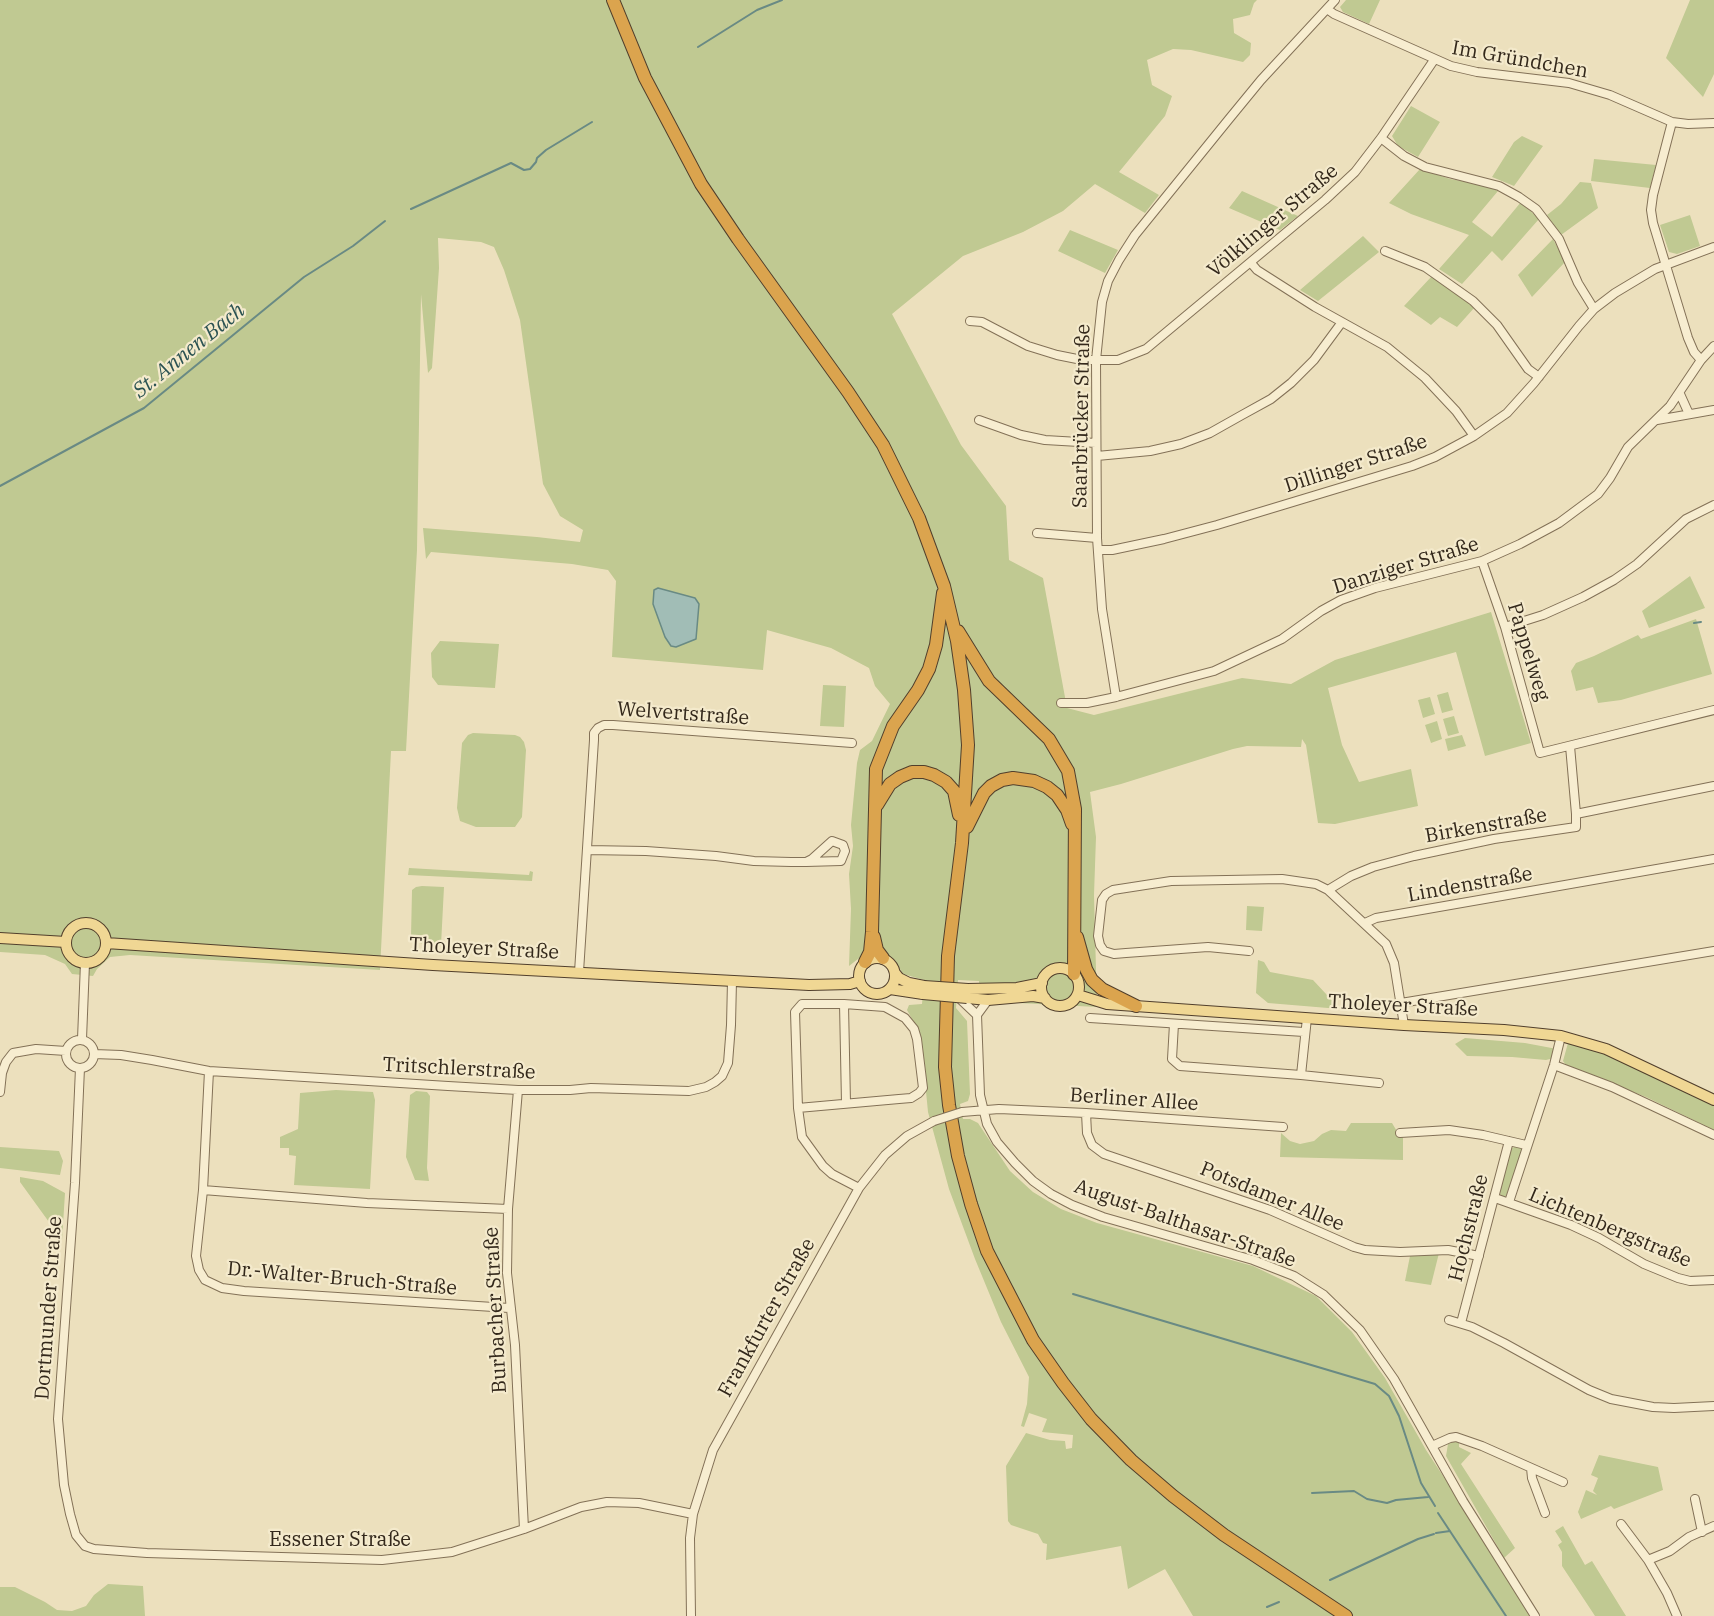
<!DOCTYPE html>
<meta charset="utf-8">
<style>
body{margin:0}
canvas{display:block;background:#ece0bd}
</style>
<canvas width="1714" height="1616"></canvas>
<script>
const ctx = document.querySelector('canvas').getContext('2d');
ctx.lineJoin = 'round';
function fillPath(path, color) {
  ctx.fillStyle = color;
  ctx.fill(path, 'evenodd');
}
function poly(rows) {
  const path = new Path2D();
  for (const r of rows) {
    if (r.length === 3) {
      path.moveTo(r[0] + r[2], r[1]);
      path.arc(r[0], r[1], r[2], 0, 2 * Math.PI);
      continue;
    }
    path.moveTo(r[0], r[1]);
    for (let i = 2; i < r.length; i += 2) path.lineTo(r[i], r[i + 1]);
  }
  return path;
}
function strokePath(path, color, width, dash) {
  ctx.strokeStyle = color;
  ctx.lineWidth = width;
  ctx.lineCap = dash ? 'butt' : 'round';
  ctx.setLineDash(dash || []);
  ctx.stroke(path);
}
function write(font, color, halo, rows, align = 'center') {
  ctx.font = font + ' "IBM Plex Serif",serif';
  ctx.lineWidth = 4.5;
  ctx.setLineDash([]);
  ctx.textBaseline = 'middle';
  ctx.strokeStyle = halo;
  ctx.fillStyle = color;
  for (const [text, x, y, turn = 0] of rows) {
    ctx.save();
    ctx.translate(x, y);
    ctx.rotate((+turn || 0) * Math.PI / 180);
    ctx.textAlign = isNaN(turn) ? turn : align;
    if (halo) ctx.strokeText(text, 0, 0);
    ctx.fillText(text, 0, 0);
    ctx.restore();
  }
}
const green = poly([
 [0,0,1257,0,1254,3,1250,15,1233,19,1234,33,1251,43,1250,55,1243,62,1191,50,1173,49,1147,60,1152,85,1172,96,1165,116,1119,172,1159,195,1145,213,1095,184,1063,211,1023,232,963,256,892,314,961,445,1006,506,1009,560,1043,578,1067,708,1094,715,1242,678,1291,684,1335,660,1491,612,1531,743,1485,756,1456,652,1328,688,1342,745,1359,782,1411,769,1418,806,1335,824,1318,823,1306,745,1302,739,1301,747,1247,746,1233,749,1121,784,1090,792,1096,837,1094,895,1097,1007,979,1001,979,981,958,980,956,1008,967,1021,970,1094,968,1101,960,1104,963,1119,970,1119,978,1123,1010,1171,1033,1192,1061,1209,1097,1223,1253,1266,1316,1296,1352,1332,1385,1378,1426,1450,1535,1616,1193,1616,1165,1569,1128,1589,1121,1546,1046,1560,1047,1544,1043,1543,1038,1534,1011,1525,1008,1521,1006,1466,1026,1433,1050,1440,1065,1441,1066,1449,1072,1448,1073,1435,1042,1432,1047,1419,1029,1413,1024,1427,1021,1426,1027,1404,1029,1377,1001,1322,975,1259,949,1189,928,1112,921,1040,918,1030,907,1010,909,1005,922,1004,924,980,903,974,897,964,890,957,875,952,863,955,849,966,851,909,849,874,853,846,851,825,857,763,860,750,872,741,890,704,875,686,869,668,831,648,767,630,763,670,612,657,616,581,608,570,572,564,431,552,426,559,423,528,537,537,580,542,583,530,560,516,543,484,520,320,504,270,494,247,481,242,438,238,439,268,432,368,428,373,421,294,417,550,406,751,391,751,380,970,130,955,110,957,97,969,93,976,72,974,65,964,45,955,0,952],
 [1346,0,1380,0,1369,24,1343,12,1340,7],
 [1690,0,1714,0,1714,74,1703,97,1666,58],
 [1411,106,1440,122,1418,157,1398,146,1392,136],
 [1522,136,1543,146,1514,186,1492,177,1514,142],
 [1594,159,1656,165,1650,188,1591,181],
 [1420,169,1450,179,1484,185,1498,191,1472,222,1492,237,1521,202,1539,219,1502,261,1492,251,1462,284,1439,269,1469,235,1411,214,1389,203],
 [1580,182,1591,183,1598,208,1561,235,1547,215,1561,204],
 [1242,191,1298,216,1280,230,1229,208],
 [1690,215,1700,246,1677,254,1669,252,1660,225],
 [1070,230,1118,250,1105,273,1058,251],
 [1363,236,1379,252,1318,301,1300,290],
 [1553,239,1565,262,1532,297,1518,275],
 [1432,276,1475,307,1457,327,1440,317,1431,325,1404,306],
 [1690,576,1705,608,1649,628,1642,611],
 [1696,619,1712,674,1621,700,1598,703,1593,687,1576,691,1571,671,1576,663,1594,656,1638,635,1641,639],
 [440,641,499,644,495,688,438,685,432,677,431,653],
 [823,685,846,686,844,727,820,726],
 [1448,692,1453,710,1442,713,1437,695],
 [1430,697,1435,714,1423,718,1418,700],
 [1454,716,1459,733,1448,736,1443,719],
 [1437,721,1442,739,1431,743,1425,725],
 [473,733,515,735,520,737,524,742,526,750,522,817,515,827,476,827,460,821,457,808,462,743,468,735],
 [1462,735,1466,746,1448,751,1445,739],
 [409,868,529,875,530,871,533,872,532,881,408,875],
 [422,886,444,887,441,945,419,943,411,937,412,890,416,887],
 [1247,906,1264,907,1262,931,1246,930],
 [1258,960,1264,962,1270,972,1313,980,1340,1009,1268,1003,1256,993],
 [1465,1038,1525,1043,1557,1049,1554,1058,1546,1060,1512,1057,1467,1056,1455,1044],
 [1568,1043,1601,1052,1714,1104,1714,1130,1646,1097,1566,1065,1563,1061],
 [336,1090,373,1092,375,1100,370,1189,294,1185,296,1156,289,1155,289,1148,280,1148,280,1137,298,1129,300,1093],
 [416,1091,427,1092,430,1096,427,1168,429,1181,415,1180,406,1157,410,1095],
 [1351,1123,1392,1123,1398,1133,1403,1136,1403,1160,1280,1157,1281,1133,1290,1141,1300,1144,1314,1141,1322,1134,1331,1130,1346,1131],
 [1516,1146,1522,1149,1506,1196,1502,1197,1500,1196,1501,1185,1512,1148],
 [0,1147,59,1151,63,1161,60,1175,0,1168],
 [20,1177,43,1181,65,1193,62,1240,20,1182],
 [1439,1253,1431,1285,1405,1281,1410,1256],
 [1453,1442,1459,1442,1459,1447,1471,1453,1461,1464,1515,1548,1504,1558,1446,1456,1448,1444],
 [1599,1455,1658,1467,1663,1490,1614,1509,1611,1506,1581,1519,1578,1512,1586,1490,1597,1495,1593,1491,1598,1478,1591,1475],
 [1563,1526,1585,1565,1592,1561,1626,1616,1595,1616,1562,1566,1562,1552,1558,1545,1562,1542,1555,1531],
 [108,1584,143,1586,145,1616,0,1616,0,1587,15,1587,45,1602,57,1610,72,1611,86,1606,94,1595]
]);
const water = poly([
 [658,588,695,598,699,604,696,639,676,647,671,646,665,637,653,604,654,590,658,588]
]);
const stream = poly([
 [698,47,757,10,782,0],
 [411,209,511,163,524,170,530,169,536,162,537,158,546,150,592,122],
 [0,486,144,408,304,277,353,246,385,221],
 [1694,623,1701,622],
 [1073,1294,1375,1384,1389,1396,1399,1416,1421,1483,1435,1506],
 [1312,1493,1354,1491,1367,1499,1387,1503,1396,1500,1428,1497],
 [1438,1513,1506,1616],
 [1436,1533,1450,1531],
 [1330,1580,1418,1539,1434,1534],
 [1267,1607,1279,1602]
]);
const minor = poly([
 [1327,9,1334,14,1451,66,1477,72,1569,83,1610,95,1672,122,1688,124,1714,123],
 [1672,122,1653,195,1651,210,1653,223,1688,338,1694,352,1701,360],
 [1381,138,1404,156,1425,167,1499,186,1519,197,1536,209,1559,239,1578,283,1594,309],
 [1385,251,1425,267,1473,301,1497,325,1528,369,1539,377],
 [1251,263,1257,270,1315,307,1387,347,1425,378,1456,411,1474,436],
 [970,321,982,322,1028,346,1057,355,1082,360,1118,360,1146,349,1325,200,1355,172,1381,138,1434,60],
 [1680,394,1689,414],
 [979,420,1021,435,1045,440,1096,443],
 [1657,420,1714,410],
 [1097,456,1150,451,1181,444,1210,433,1242,415,1271,399,1291,383,1314,360,1342,322],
 [1037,533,1097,538],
 [1098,550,1112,550,1164,539,1217,525,1412,466,1435,457,1474,436,1507,413,1534,383,1579,326,1594,309,1615,293,1655,269,1714,247],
 [1482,561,1505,627,1540,753,1714,710],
 [1505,627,1543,615,1583,597,1614,580,1637,564,1686,519,1714,505],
 [1116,697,1102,609,1097,538,1096,360,1102,302,1108,281,1119,260,1135,235,1229,119,1261,80,1335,0],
 [1061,703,1087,703,1116,697,1214,671,1282,639,1321,611,1341,600,1375,588,1482,561,1520,544,1559,523,1598,494,1610,478,1628,447,1670,406,1701,360,1714,346],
 [1576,814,1714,786],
 [587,850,646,851,716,856,754,861,791,862,806,862,812,859,832,841,843,845,845,851,841,861,806,862],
 [1328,890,1351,876,1373,867,1414,856,1494,839,1576,827,1576,814,1570,746],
 [1365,923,1376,918,1714,859],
 [1249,951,1208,947,1126,953,1114,954,1104,951,1100,945,1098,936,1102,900,1106,894,1113,890,1171,881,1282,879,1316,884,1328,890,1386,944,1394,963,1404,1025],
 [579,972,594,740,594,733,598,728,604,725,613,725,852,743],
 [958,997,977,1015],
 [988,1000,977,1015,980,1095,987,1124,997,1142,1015,1163,1033,1181,1051,1194,1072,1205,1103,1217,1253,1260,1294,1276,1324,1295,1360,1330,1394,1379,1463,1501,1535,1616],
 [1401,1003,1714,951],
 [844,1004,846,1103],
 [1090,1018,1304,1032],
 [1307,1018,1301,1075,1379,1083],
 [1174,1024,1172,1059,1180,1066,1301,1075],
 [82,1039,85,963],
 [80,1054,14],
 [94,1054,121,1055,152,1060,209,1071,448,1086,518,1090,570,1090,591,1088,689,1091,706,1087,715,1082,722,1076,728,1063,731,1025,732,981],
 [1554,1065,1612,1087,1714,1135],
 [80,1068,75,1183,58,1419,64,1485,70,1514,76,1535,85,1546,94,1549,147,1553,382,1560,452,1552,524,1529,581,1507,607,1502,639,1503,693,1514],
 [209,1071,203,1190,196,1256,199,1270,205,1280,222,1288,244,1291,509,1308],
 [518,1090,508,1209,507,1273,515,1345,524,1529],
 [0,1092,2,1073,6,1062,13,1053,36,1049,66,1051],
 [798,1108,899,1099,911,1098,919,1093,923,1088,917,1039,914,1029,905,1018,885,1007,844,1004,802,1004,795,1012,798,1108,802,1137,823,1166,832,1174,859,1188],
 [962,1112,999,1109,1086,1113,1283,1127],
 [1086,1113,1087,1133,1092,1145,1104,1154,1270,1210,1354,1247,1365,1250,1400,1252,1448,1250,1479,1256],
 [1400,1133,1449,1130,1483,1135,1526,1145],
 [203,1190,367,1203,508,1209],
 [1495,1198,1571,1225,1599,1238,1644,1264,1678,1278,1690,1281,1714,1280],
 [1509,1202,1554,1065,1561,1036],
 [1449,1320,1472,1327,1504,1343,1589,1390,1611,1399,1653,1407,1674,1408,1714,1406],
 [1461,1323,1509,1141],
 [1432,1446,1450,1438,1456,1437,1482,1446,1563,1482],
 [1531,1468,1532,1478,1545,1513],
 [1695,1499,1702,1532],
 [1621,1524,1648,1560,1667,1593,1677,1616],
 [1648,1560,1670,1551,1689,1537,1714,1526],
 [691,1616,690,1538,693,1514,713,1450,859,1188,885,1155,907,1136,934,1121]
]);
const major = poly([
 [86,943,20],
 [0,938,66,942],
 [106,943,433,965,809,985,850,984,860,981],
 [877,976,18],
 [1060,987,19],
 [895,973,899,978,909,983,924,986],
 [890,989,923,994],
 [968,989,1017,988,1042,983],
 [1078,995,1107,1004,1404,1025,1504,1030,1561,1036,1606,1049,1714,1100],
 [967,998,988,1000,1033,996,1045,998]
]);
const highway = poly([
 [613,0,645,78,701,184,738,239,848,392,883,445,919,518,944,586,957,641,964,690,968,745,962,843,948,956,945,1067,949,1105,958,1156,971,1204,987,1251,1033,1340,1063,1383,1091,1419,1131,1460,1173,1496,1224,1535,1346,1616],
 [958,631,989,681,1049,739,1068,771,1075,809,1074,974],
 [877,805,890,784,900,777,912,772,924,772,934,775,946,782,954,791,959,815],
 [967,827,984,793,991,786,1002,780,1013,778,1034,781,1047,787,1057,795,1067,810,1072,824],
 [874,937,877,950,883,958],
 [1077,937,1086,969,1092,980,1102,989,1136,1006],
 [865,962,870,952,872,932,876,769,893,726,918,690,929,669,936,645,943,593]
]);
const minorBridge = poly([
 [934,1121,962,1112]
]);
const majorBridge = poly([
 [924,986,968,989],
 [923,994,967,998]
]);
const streetNames = [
 ["Im Gründchen",1520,60,10],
 ["Völklinger Straße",1273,221,-40],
 ["Saarbrücker Straße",1082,416,-89],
 ["Dillinger Straße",1356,464,-18],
 ["Danziger Straße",1406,566,-17],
 ["Pappelweg",1528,652,73],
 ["Welvertstraße",683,714,4],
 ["Birkenstraße",1486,826,-10],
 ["Lindenstraße",1470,885,-10],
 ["Tholeyer Straße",484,949,3],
 ["Tholeyer Straße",1403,1006,3],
 ["Tritschlerstraße",459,1069,3],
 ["Berliner Allee",1134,1100,4],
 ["Potsdamer Allee",1272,1197,22],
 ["August-Balthasar-Straße",1185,1224,19],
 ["Hochstraße",1469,1228,-76],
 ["Lichtenbergstraße",1610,1228,23],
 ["Dr.-Walter-Bruch-Straße",342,1279,5],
 ["Dortmunder Straße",49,1308,-86],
 ["Burbacher Straße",496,1310,-93],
 ["Frankfurter Straße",767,1318,-61],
 ["Essener Straße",340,1540]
];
const waterNames = [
 ["St. Annen Bach",189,351,-39]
];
fillPath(green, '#c0c992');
fillPath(water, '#a1bdb6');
strokePath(water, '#698a84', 1.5);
strokePath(stream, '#698a84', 2);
strokePath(minor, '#837157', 10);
strokePath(major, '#513f2c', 12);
strokePath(highway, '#513f2c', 14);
strokePath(minor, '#f7edd0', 8);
strokePath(major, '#f0d794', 10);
strokePath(highway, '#dba44e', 12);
strokePath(minorBridge, '#837157', 10, []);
strokePath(majorBridge, '#513f2c', 12, []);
strokePath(minorBridge, '#f7edd0', 8);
strokePath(majorBridge, '#f0d794', 10);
write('20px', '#33281b', '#f4eacc', streetNames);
write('italic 21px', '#2b5252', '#f4eacc', waterNames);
</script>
